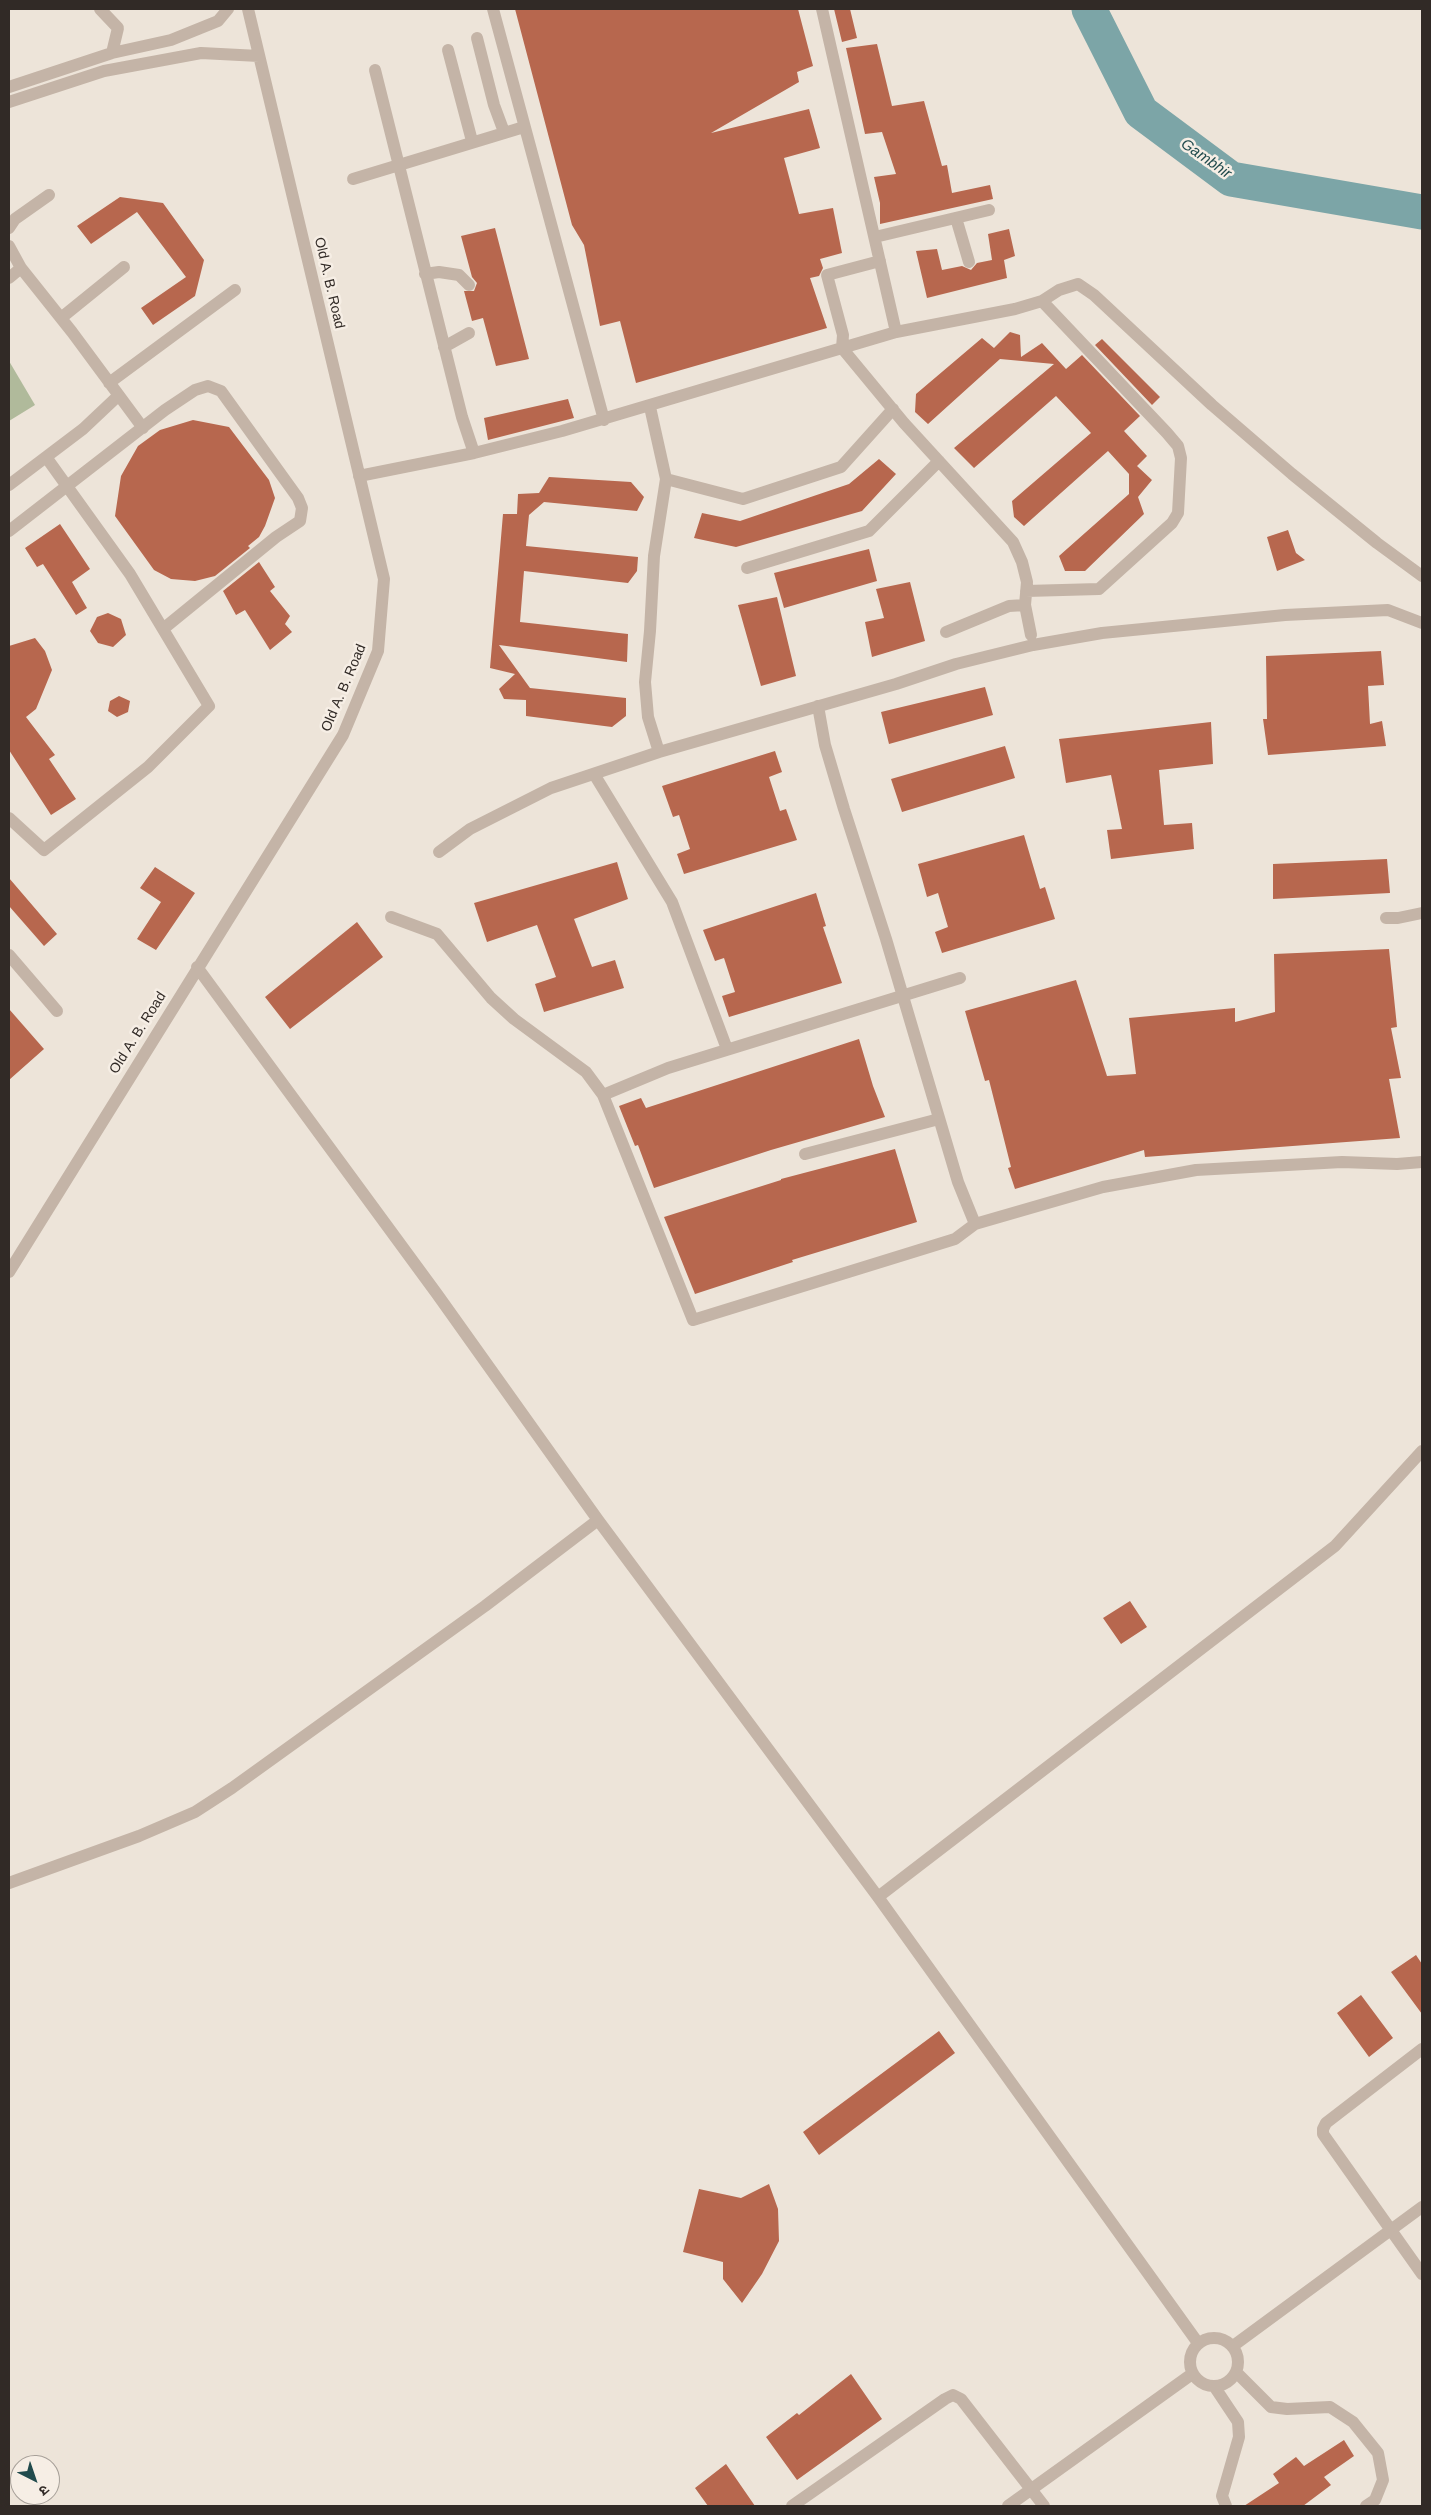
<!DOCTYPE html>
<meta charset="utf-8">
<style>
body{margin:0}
#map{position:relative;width:1431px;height:2515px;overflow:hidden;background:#ede4d9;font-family:Helvetica,"Noto Sans Devanagari",sans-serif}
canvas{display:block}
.frame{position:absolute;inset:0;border:10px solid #312a26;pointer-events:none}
.north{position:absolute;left:10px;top:2455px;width:50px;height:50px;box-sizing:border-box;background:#f6eee5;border:1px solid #a7a099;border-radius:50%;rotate:139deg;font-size:14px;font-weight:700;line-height:20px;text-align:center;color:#312a26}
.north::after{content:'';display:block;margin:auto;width:18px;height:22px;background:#214b4d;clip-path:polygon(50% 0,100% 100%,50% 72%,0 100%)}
</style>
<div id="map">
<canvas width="1431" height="2515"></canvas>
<div class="frame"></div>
<div class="north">उ</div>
</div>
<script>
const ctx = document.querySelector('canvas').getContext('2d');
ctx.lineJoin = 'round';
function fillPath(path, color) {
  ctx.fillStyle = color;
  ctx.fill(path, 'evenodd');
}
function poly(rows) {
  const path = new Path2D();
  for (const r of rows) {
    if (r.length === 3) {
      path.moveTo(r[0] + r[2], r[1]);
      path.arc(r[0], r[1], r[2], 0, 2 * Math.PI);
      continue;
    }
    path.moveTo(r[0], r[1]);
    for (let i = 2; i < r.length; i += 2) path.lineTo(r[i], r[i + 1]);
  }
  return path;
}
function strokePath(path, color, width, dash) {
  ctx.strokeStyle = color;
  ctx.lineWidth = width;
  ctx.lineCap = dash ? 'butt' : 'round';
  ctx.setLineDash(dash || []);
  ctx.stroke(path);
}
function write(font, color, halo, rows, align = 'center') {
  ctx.font = font + ' Helvetica,sans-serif';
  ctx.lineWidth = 5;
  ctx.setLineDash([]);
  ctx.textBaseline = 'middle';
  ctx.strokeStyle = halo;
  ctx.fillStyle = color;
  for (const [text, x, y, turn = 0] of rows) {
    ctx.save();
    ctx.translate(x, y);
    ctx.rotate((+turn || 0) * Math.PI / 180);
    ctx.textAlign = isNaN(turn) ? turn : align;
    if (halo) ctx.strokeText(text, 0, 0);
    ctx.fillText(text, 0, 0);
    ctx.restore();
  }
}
const green = poly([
 [9,361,35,405,9,421]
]);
const river = poly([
 [1089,9,1141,112,1231,179,1422,212]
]);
const building = poly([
 [515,9,798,9,813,66,797,72,799,82,711,133,809,109,820,148,784,158,799,214,833,208,842,253,820,259,823,268,819,276,810,278,827,328,636,383,620,321,600,326,584,245,572,225],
 [834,9,850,9,857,38,842,42],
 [877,44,892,106,924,101,942,166,947,165,952,193,990,185,993,199,880,224,880,203,874,177,896,174,882,132,865,134,846,48],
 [120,197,163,203,204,260,195,296,153,325,141,308,186,277,137,212,91,244,77,226],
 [495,228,529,359,496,366,483,318,472,321,464,291,474,291,477,283,472,277,461,236],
 [1009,229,1015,256,1004,260,1007,278,927,298,916,251,937,249,942,270,962,266,971,270,977,263,992,260,988,234],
 [1010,332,1020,335,1021,357,1042,343,1066,369,1082,355,1140,416,1124,431,1147,456,1137,466,1152,480,1138,497,1144,514,1085,571,1065,571,1059,556,1129,494,1129,474,1108,451,1024,526,1014,517,1012,501,1091,433,1056,396,974,468,954,448,1054,364,1000,359,928,424,915,412,916,394,982,338,994,348],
 [1102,339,1160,397,1152,405,1095,345],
 [568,399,574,418,488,440,484,418],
 [193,420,229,427,269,480,275,498,265,526,259,537,248,546,250,548,215,576,195,581,171,579,154,570,115,516,121,476,138,446,160,430],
 [879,459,896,474,862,511,736,547,694,538,702,513,740,521,849,484],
 [549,477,631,482,644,497,637,511,544,502,529,515,526,546,638,557,637,571,628,583,524,571,520,622,628,634,627,662,499,645,530,688,626,698,626,716,612,727,526,716,526,700,504,699,499,689,515,674,490,668,503,514,517,514,518,494,539,493],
 [60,524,90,569,72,582,87,608,76,615,43,564,37,567,25,548],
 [1288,530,1296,553,1305,560,1277,571,1267,537],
 [869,549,877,581,784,608,774,573],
 [259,562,275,587,270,591,290,616,285,624,292,632,270,650,245,610,236,615,223,591],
 [910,582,925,641,872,657,865,622,884,618,876,589],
 [777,597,796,676,761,686,738,605],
 [108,613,121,619,126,635,113,647,98,643,90,631,97,617],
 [35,638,45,651,52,670,36,709,26,717,55,755,49,759,76,799,51,815,9,750,9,646],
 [1381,651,1384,685,1368,686,1370,724,1382,721,1386,746,1268,755,1263,719,1267,719,1266,656],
 [985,687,993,715,889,744,881,712],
 [119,696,130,701,128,712,117,717,108,711,110,701],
 [1211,722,1213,764,1159,770,1164,825,1192,823,1194,849,1111,859,1107,830,1122,829,1111,775,1066,783,1059,739],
 [1005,746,1015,778,902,812,891,779],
 [775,751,782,772,769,777,780,811,786,809,797,840,684,874,677,854,690,849,679,815,673,817,662,786],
 [1024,835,1040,889,1045,887,1055,919,942,953,935,932,948,927,938,893,927,897,918,864],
 [1387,859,1390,893,1273,899,1273,864],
 [617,862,628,899,574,919,592,967,615,960,624,988,544,1012,535,984,556,977,537,925,487,942,474,903],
 [155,867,195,893,156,950,137,939,161,902,140,888],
 [9,878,57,934,44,946,9,906],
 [816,893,826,926,823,927,842,983,729,1017,722,996,735,992,724,958,715,961,703,930],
 [357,922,383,957,290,1029,265,997],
 [1389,949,1397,1027,1391,1028,1401,1078,1389,1079,1400,1138,1145,1157,1144,1150,1015,1189,1008,1168,1011,1167,989,1080,985,1081,965,1011,1076,980,1107,1076,1136,1074,1129,1018,1235,1008,1235,1022,1275,1012,1274,954],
 [9,1009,44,1049,9,1080],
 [859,1039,873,1086,885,1117,771,1150,654,1188,638,1145,635,1146,619,1106,641,1098,646,1108],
 [895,1149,917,1222,792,1260,793,1262,695,1294,664,1217,781,1180,781,1179],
 [1130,1601,1147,1627,1121,1644,1103,1618],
 [1416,1955,1422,1964,1422,2014,1391,1972],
 [1361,1995,1393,2038,1369,2057,1337,2013],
 [939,2031,955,2053,819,2155,803,2132],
 [769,2184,778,2209,779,2241,762,2274,742,2303,723,2279,723,2262,683,2252,699,2189,741,2198],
 [851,2374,882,2419,797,2480,766,2437,797,2413,799,2415],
 [1344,2440,1354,2456,1324,2477,1331,2485,1303,2506,1244,2506,1279,2483,1273,2474,1296,2457,1304,2466],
 [726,2464,755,2506,708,2506,695,2488]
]);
const minor = poly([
 [100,9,118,28,112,53],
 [493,9,604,420],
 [822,9,896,332],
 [477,38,494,105,504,132],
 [448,50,472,141],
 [375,70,462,417,474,453],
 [9,87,112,53,171,40,218,21,228,9],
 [9,102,104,71,201,53,259,56],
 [353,179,524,127],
 [956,218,969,262],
 [9,228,15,219,49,195],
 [875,237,989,210],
 [9,246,21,268,72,332,143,428],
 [880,261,827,275,843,335,842,348,904,423,1013,542,1022,562,1027,582,1025,605,1031,635],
 [425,274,439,272,459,275,469,285],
 [9,278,21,268],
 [61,318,124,267],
 [444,347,469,333],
 [109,383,235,290],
 [650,407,666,479,654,556,650,631,645,682,648,717,659,752],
 [359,476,474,453,562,431,896,332,1015,309,1042,301,1059,290,1078,284,1094,295,1212,405,1292,474,1377,543,1422,576],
 [666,479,743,499,841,467,893,409],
 [9,485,83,429,118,396],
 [9,531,165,410,195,390,208,386,221,391,298,498,302,508,300,521,276,537,163,629],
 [747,568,869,531,939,461],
 [1026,591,1099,589,1172,523,1178,513,1181,458,1178,446,1167,433,1042,301],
 [946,632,1009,606,1025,605],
 [818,706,825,745,844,809,886,939,958,1182,975,1224],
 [594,774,672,902,727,1049],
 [9,818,44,850,148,767,209,706,130,574,46,457],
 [439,852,470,829,551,788,659,752,896,684,956,664,1033,645,1102,633,1285,615,1388,610,1422,623],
 [391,917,437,934,491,998,514,1019,586,1072,603,1095,693,1320,955,1239,975,1224,1103,1187,1196,1170,1342,1162,1397,1164,1422,1162],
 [1386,918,1398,918,1422,913],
 [9,955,57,1011],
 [197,967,437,1294,598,1520,878,1897,1198,2343],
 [603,1095,668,1068,960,978],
 [805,1154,939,1119],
 [9,1272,343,735,378,651,384,579,248,9],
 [9,1883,139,1836,195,1812,232,1788,485,1606,598,1520],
 [878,1897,1335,1546,1422,1451],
 [1422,2049,1326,2123,1323,2129,1323,2134,1422,2274],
 [1214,2362,24],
 [1233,2346,1422,2207],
 [1236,2372,1271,2407,1287,2409,1330,2407,1353,2422,1378,2453,1383,2480,1375,2500,1366,2506],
 [1214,2386,1238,2422,1239,2437,1222,2496,1226,2506],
 [792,2506,945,2399,953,2395,961,2399,1044,2506],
 [1008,2506,1192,2374]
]);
const streetNames = [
 ["Old A. B. Road",329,283,77],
 ["Old A. B. Road",344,688,-67],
 ["Old A. B. Road",138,1033,-58]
];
const waterNames = [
 ["Gambhir",1206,159,35]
];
fillPath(green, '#b0ba9b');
strokePath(river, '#7ca5a7', 35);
fillPath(building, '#b7674e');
strokePath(minor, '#c4b4a7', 12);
write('14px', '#312a26', '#f6eee5', streetNames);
write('italic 15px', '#214b4d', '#f6eee5', waterNames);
</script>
